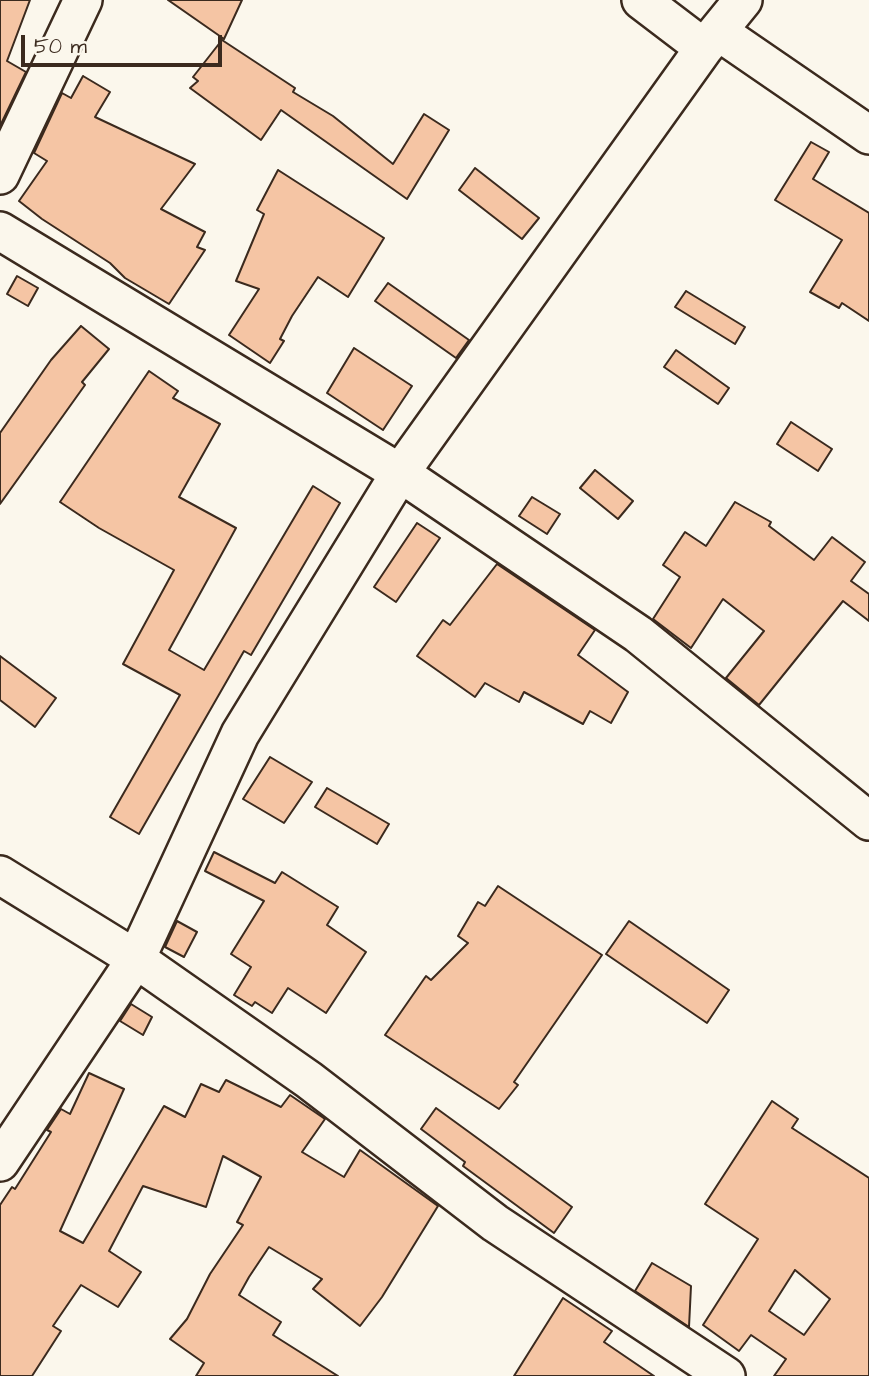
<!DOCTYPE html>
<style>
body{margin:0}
#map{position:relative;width:869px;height:1376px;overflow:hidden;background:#fbf7ec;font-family:"Architects Daughter",sans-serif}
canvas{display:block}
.scale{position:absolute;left:21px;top:35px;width:201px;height:32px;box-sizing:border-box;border:4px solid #3b2a1e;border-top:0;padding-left:9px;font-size:21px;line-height:24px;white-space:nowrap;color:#3b2a1e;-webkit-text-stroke:5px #fbf7ec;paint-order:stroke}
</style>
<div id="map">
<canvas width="869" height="1376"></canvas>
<div class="scale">50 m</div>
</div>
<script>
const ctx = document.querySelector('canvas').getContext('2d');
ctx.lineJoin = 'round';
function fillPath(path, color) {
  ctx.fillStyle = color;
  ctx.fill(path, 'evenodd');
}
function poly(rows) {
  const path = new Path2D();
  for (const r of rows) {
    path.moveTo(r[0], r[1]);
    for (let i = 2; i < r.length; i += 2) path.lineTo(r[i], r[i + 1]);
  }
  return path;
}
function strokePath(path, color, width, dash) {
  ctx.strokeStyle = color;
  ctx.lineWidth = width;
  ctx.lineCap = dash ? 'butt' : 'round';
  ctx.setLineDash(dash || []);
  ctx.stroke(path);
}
const building = poly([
 [0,0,30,0,7,61,26,72,0,126,0,0],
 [168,0,242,0,224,39,168,0],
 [222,40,295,88,293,92,333,116,393,164,424,114,449,130,407,199,281,110,261,140,190,88,198,81,193,77,222,40],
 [83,76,110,92,95,117,195,164,161,209,205,232,197,247,205,250,169,304,125,278,110,263,42,219,19,201,47,161,34,153,62,93,71,98,83,76],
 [811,142,829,152,813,179,869,213,869,321,842,303,839,308,810,292,842,240,775,200,811,142],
 [475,168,539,218,522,239,459,190,475,168],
 [278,170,384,238,348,297,318,277,292,316,280,339,284,341,270,363,229,335,259,289,236,281,264,214,257,210,278,170],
 [17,276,38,288,28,306,7,294,17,276],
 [388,283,469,340,456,358,375,301,388,283],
 [686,291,745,327,735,344,675,307,686,291],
 [81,326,109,349,82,382,85,385,0,504,0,433,51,360,81,326],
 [354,348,412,386,383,430,327,393,354,348],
 [676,350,729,388,718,404,664,367,676,350],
 [149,371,178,391,173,398,220,424,179,497,236,528,169,650,204,670,313,486,340,503,251,655,244,651,139,834,110,817,180,695,123,664,174,570,99,528,60,502,149,371],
 [791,422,832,449,818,471,777,444,791,422],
 [595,470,633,501,618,519,580,488,595,470],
 [532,497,560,514,547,534,519,516,532,497],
 [735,502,771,522,769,526,814,560,832,537,865,562,851,581,869,594,869,621,843,601,759,705,726,678,764,631,723,599,691,648,653,619,680,577,663,565,685,532,706,546,735,502],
 [417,523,440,538,396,602,374,587,417,523],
 [497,564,595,630,578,655,628,692,611,723,590,711,583,724,524,692,519,702,485,683,475,697,417,656,443,620,450,625,497,564],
 [0,656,56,698,35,727,0,700,0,656],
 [270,757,312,782,284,823,243,799,270,757],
 [327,788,389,824,377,844,315,807,327,788],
 [214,852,275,883,282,872,338,907,327,925,366,952,326,1013,288,988,272,1013,255,1002,252,1006,234,995,251,967,231,954,264,901,205,871,214,852],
 [498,886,602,955,514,1082,518,1085,499,1109,385,1035,426,976,431,980,468,943,458,936,478,902,485,906,498,886],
 [177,921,197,932,184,957,165,947,177,921],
 [629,921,729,990,707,1023,606,954,629,921],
 [131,1004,152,1017,143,1035,120,1021,131,1004],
 [89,1073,124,1089,60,1231,83,1243,164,1106,185,1117,201,1084,219,1092,226,1080,281,1107,290,1095,325,1119,302,1152,344,1177,360,1150,438,1206,382,1297,360,1326,313,1289,322,1279,269,1247,249,1277,239,1295,281,1322,273,1335,338,1376,196,1376,204,1363,170,1339,187,1319,210,1274,243,1225,237,1222,261,1177,223,1156,206,1207,143,1186,109,1251,141,1272,118,1307,81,1285,53,1326,61,1331,32,1376,0,1376,0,1205,12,1187,15,1189,51,1132,47,1130,61,1109,70,1114,89,1073],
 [772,1101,798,1119,792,1128,869,1178,869,1376,774,1376,786,1359,751,1335,739,1351,703,1325,758,1239,705,1204,772,1101],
 [795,1270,830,1299,804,1335,769,1311,795,1270],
 [436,1108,572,1207,554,1233,463,1166,465,1162,421,1129,436,1108],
 [652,1263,691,1286,689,1327,635,1291,652,1263],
 [563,1298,612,1331,604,1342,654,1376,514,1376,563,1298]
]);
const minor = poly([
 [641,0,704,48],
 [719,32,869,135],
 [0,175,83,0],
 [0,231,400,473,638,634,869,821],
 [0,875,136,959,309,1080,495,1223,726,1376],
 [0,1162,136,959,240,734,400,473,704,48,743,0]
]);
fillPath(building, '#f5c5a4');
strokePath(building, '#3b2a1e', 2);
strokePath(minor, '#3b2a1e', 42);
strokePath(minor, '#fbf7ec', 37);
</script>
